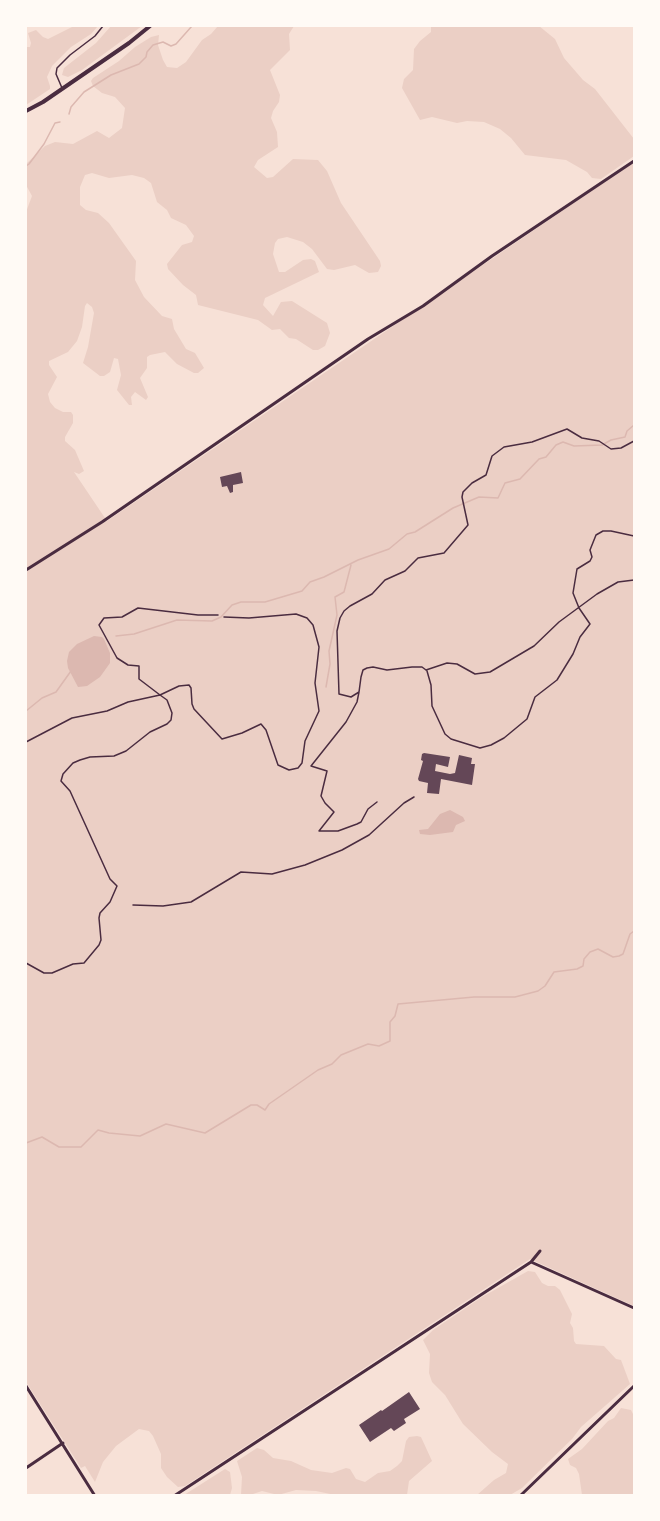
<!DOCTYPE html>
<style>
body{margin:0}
#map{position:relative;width:660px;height:1521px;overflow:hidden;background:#f7e1d7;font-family:"Golos Text",sans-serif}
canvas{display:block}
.frame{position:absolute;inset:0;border:27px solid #fffaf5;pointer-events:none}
</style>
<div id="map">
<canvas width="660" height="1521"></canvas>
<div class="frame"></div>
</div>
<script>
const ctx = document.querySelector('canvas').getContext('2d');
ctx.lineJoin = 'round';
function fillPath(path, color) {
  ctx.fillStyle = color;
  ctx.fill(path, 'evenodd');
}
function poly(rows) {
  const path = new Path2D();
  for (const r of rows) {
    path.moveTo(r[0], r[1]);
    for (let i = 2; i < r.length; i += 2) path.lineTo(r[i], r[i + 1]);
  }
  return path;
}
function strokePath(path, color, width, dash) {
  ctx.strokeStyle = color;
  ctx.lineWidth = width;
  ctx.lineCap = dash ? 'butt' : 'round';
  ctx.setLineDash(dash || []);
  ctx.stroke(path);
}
const green = poly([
 [74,26,98,26,91,34,71,47,52,66,47,77,50,86,50,89,26,105,26,47,30,47,31,43,28,33,36,30,43,37,48,39],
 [111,26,142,26,82,70,68,77,62,75,64,68,96,43],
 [218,26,294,26,289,34,290,50,270,70,280,95,279,102,273,111,271,118,277,132,278,147,258,160,254,167,267,178,273,177,293,159,318,160,327,171,341,203,380,261,381,266,378,272,369,273,355,265,334,270,327,269,312,249,303,242,287,237,278,239,275,243,273,254,279,272,285,272,303,260,311,259,315,261,319,272,265,298,263,305,273,316,281,302,292,301,327,323,330,333,325,346,318,350,313,350,296,339,289,338,280,329,272,330,258,320,198,305,196,295,183,285,168,269,167,264,182,245,192,242,194,236,186,225,171,218,167,210,157,202,151,183,144,178,132,175,109,178,92,173,85,175,80,187,80,205,86,210,98,213,109,223,136,261,135,280,144,297,162,316,172,319,174,329,186,349,195,353,204,368,198,373,194,373,177,364,165,352,150,355,147,357,147,368,140,378,148,397,146,400,135,392,131,397,132,405,129,405,117,390,121,375,118,359,114,358,110,372,104,376,100,376,83,363,88,347,94,313,92,307,87,303,85,306,82,327,77,341,68,352,49,361,49,365,57,377,48,394,50,402,55,408,63,412,71,412,73,415,73,423,65,437,65,441,75,450,84,471,79,474,74,472,107,521,634,162,634,1306,530,1259,185,1486,178,1487,167,1477,161,1468,161,1454,153,1436,149,1431,139,1429,116,1446,103,1462,95,1482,85,1466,81,1468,26,1382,26,212,32,196,26,185,26,164,45,146,55,142,73,144,97,131,109,138,122,128,125,108,115,97,102,93,93,86,91,81,93,78,119,61,135,47,151,37,159,35,158,45,163,60,167,67,177,68,186,62,202,40,211,34],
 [431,26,539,26,555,39,564,58,583,80,595,89,634,139,634,156,601,179,592,178,587,172,566,160,525,155,511,138,500,129,484,122,467,121,457,123,432,117,420,120,402,88,404,79,413,70,414,49,420,41,431,32],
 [528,1271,535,1272,542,1283,548,1286,555,1286,560,1290,572,1314,570,1323,573,1328,574,1341,576,1344,604,1346,616,1359,621,1360,630,1384,581,1427,572,1439,522,1488,510,1495,477,1495,494,1480,506,1473,508,1464,492,1452,463,1424,445,1395,432,1382,429,1373,430,1354,423,1340,433,1330,482,1297],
 [621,1408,631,1410,634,1416,634,1495,582,1495,579,1474,576,1468,570,1465,568,1459,582,1449,608,1421,614,1418],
 [417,1436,421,1437,432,1461,409,1481,407,1495,335,1495,316,1491,296,1490,278,1495,262,1491,250,1495,241,1495,242,1477,237,1461,257,1448,264,1450,273,1458,291,1461,311,1470,332,1473,346,1468,350,1469,356,1479,365,1482,378,1473,390,1471,397,1466,402,1461,406,1441,409,1437],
 [225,1469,230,1472,232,1488,230,1495,184,1495]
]);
const water = poly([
 [94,636,102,637,104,639,110,653,110,663,100,677,87,686,78,687,68,668,67,661,69,652,77,644],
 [450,810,463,817,465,821,456,825,453,832,430,835,420,834,419,830,428,829,440,814]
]);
const stream = poly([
 [69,114,71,107,84,92,111,75,139,64,146,57,147,52,153,45,163,42,171,46,176,44,192,26],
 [26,166,29,164,44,144,55,123,60,122],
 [116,636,134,634,177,620,212,621,221,617,232,605,241,602,265,602,302,591,310,582,324,577,358,560,389,549,407,534,415,532,453,508,479,497,498,498,505,483,520,479,539,459,546,457,556,445,563,442,574,446,602,445,611,440,625,437,627,431,634,425],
 [326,687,330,664,329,651,337,615,335,597,344,592,351,565],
 [26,711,42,698,56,692,71,671],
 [26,1143,42,1137,59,1147,81,1147,98,1130,109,1133,140,1136,166,1124,205,1133,251,1105,257,1105,265,1110,269,1104,318,1070,332,1064,341,1055,368,1044,379,1046,390,1041,390,1022,395,1016,398,1004,474,997,515,997,538,991,545,986,554,972,577,969,583,966,584,959,590,952,598,949,613,957,619,956,623,954,630,934,634,931]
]);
const building = poly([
 [241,472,243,483,233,485,233,492,230,493,227,486,222,487,220,477],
 [424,753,450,757,448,767,436,764,435,771,450,774,455,773,459,755,472,758,471,764,475,764,472,785,441,779,439,794,427,793,428,783,419,781,418,779,423,761,421,760,422,754],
 [409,1392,420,1409,404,1419,406,1423,394,1431,391,1428,370,1442,359,1425,381,1410,382,1411]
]);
const path = poly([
 [218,615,198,615,138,608,122,617,104,618,99,625,117,658,128,665,139,666,139,679,160,695,179,686,189,685,191,688,192,704,194,709,222,739,242,733,261,724,266,730,278,765,289,770,298,768,302,763,305,741,319,711,315,683,319,647,313,625,307,618,296,614,249,618,224,617],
 [426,670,422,667,412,667,387,670,373,667,367,668,363,670,361,677,359,692,351,697,339,694,337,631,340,618,344,611,350,606,372,594,385,580,405,571,418,558,444,553,468,525,462,497,463,492,472,483,486,475,492,456,504,447,532,442,567,429,582,438,599,441,611,449,621,448,634,441],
 [426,670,447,663,457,664,475,674,490,672,534,646,559,622,597,594,618,582,634,580],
 [427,671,431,685,432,706,445,734,451,739,480,748,491,745,504,738,527,719,535,697,557,680,573,654,580,637,590,624,579,608,573,593,577,569,590,561,592,557,590,550,596,535,603,531,611,531,634,536],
 [359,692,357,702,346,722,311,766,327,771,321,796,325,803,334,812,319,831,338,831,357,824,361,822,368,809,377,802],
 [26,742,72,718,107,711,128,702,160,695,167,700,172,713,171,720,167,724,150,732,126,751,114,756,90,757,80,760,73,763,63,774,61,781,70,791,110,879,117,886,110,902,100,913,99,918,101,940,99,945,84,963,73,964,52,973,44,973,26,963],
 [133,905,163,906,191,902,241,872,272,874,305,865,342,850,369,835,404,803,414,797]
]);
const service = poly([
 [62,88,56,74,57,68,70,55,95,36,103,26]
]);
const minor = poly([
 [26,570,102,522,368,339,423,306,492,256,634,161],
 [531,1262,634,1308],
 [26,1386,95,1496],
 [26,1468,63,1443],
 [174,1496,531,1262,540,1251],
 [520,1496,634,1386]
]);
const secondary = poly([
 [26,111,43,102,129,43,150,26]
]);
fillPath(green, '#ebcfc5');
fillPath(water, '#dcb8b0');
strokePath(stream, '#dcb8b0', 1.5);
fillPath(building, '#644757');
strokePath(path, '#4a2c40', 1.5);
strokePath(service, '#4a2c40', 1.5);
strokePath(minor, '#4a2c40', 3);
strokePath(secondary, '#4a2c40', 4);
</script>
